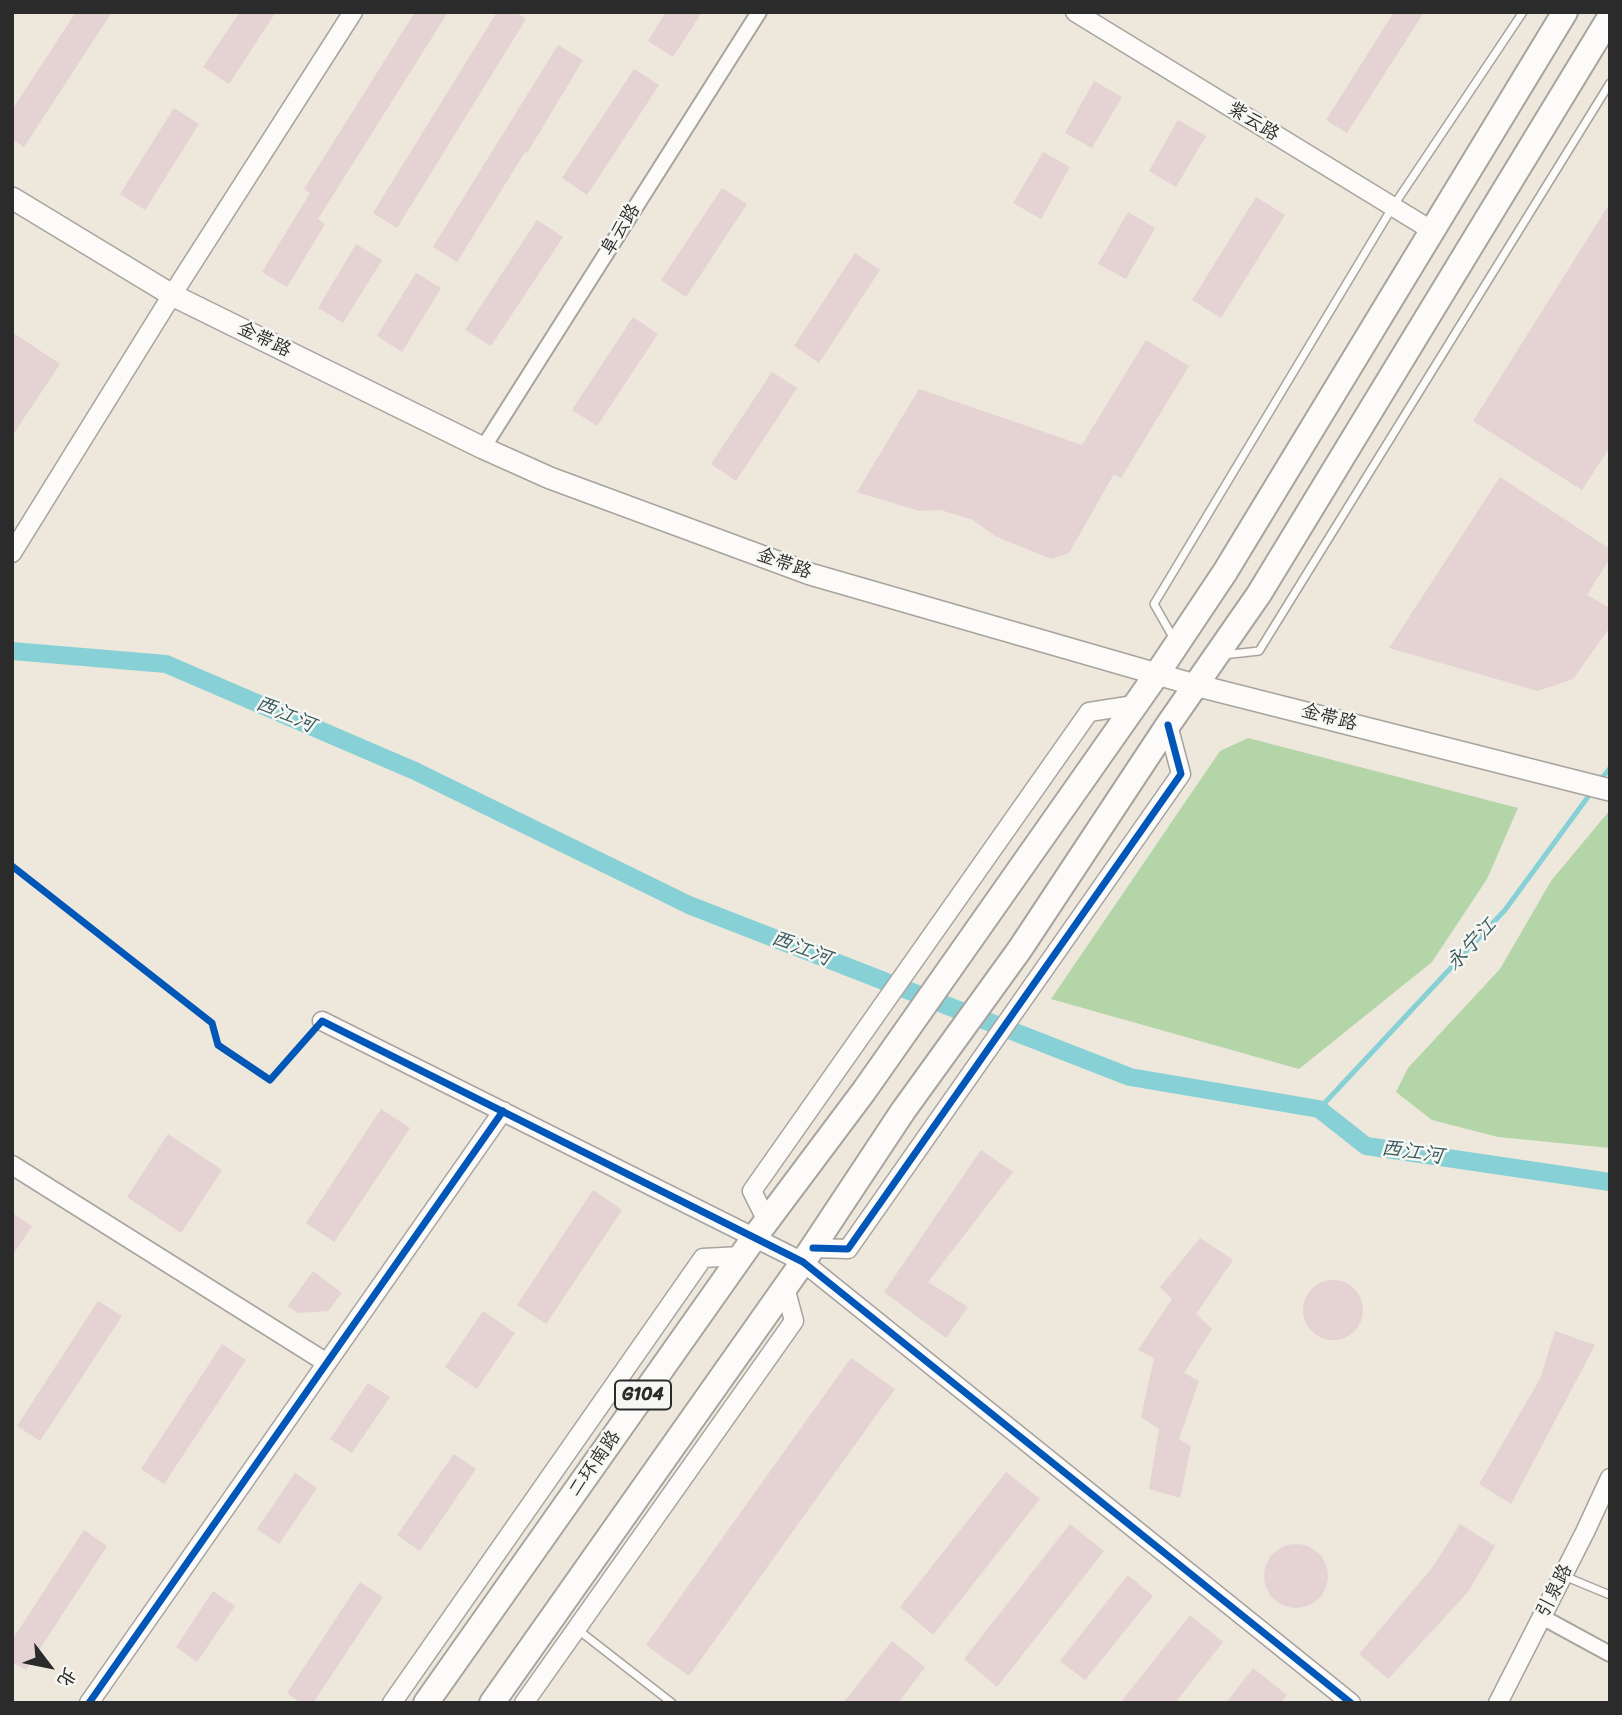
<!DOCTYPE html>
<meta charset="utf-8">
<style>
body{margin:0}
#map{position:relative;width:1622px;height:1715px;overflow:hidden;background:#ede7dc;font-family:Sriracha,"LXGW WenKai TC",sans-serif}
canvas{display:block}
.frame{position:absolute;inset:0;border:14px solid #2b2b2b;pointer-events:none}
.north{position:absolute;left:14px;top:1631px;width:70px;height:70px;-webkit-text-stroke:5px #f6f6f2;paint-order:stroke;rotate:122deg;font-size:19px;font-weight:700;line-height:28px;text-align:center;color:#2b2b2b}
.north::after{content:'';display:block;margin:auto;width:24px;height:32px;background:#2b2b2b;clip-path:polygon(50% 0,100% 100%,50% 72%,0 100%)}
</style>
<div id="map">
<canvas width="1622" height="1715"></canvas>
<div class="frame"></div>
<div class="north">北</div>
</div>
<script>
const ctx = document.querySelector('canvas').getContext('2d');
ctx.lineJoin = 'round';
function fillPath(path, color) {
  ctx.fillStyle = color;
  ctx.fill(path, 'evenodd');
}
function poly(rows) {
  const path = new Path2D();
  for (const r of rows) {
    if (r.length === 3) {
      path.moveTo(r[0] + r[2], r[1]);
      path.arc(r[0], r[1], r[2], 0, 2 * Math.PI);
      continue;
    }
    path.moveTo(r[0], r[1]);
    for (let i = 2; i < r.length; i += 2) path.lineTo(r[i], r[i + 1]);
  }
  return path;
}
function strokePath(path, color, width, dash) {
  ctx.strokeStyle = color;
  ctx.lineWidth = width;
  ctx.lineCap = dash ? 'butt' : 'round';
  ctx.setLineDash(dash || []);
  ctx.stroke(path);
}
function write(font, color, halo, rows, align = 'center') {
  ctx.font = font + ' Sriracha,"LXGW WenKai TC",sans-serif';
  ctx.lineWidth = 5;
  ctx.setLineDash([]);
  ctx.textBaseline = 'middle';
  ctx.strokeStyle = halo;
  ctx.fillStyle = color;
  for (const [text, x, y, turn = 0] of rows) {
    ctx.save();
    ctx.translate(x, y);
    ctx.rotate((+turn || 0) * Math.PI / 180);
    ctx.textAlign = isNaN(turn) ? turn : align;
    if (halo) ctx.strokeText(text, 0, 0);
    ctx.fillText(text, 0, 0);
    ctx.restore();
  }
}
const green = poly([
 [1248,738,1518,808,1487,879,1432,962,1299,1069,1051,999,1220,751],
 [1610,810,1610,1148,1498,1137,1432,1120,1396,1092,1408,1068,1500,969,1551,881]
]);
const stream = poly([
 [1599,782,1610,768],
 [1319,1109,1505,910,1593,790]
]);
const canal = poly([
 [12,651,166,664,415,771,689,905,1130,1077,1319,1109,1366,1146,1610,1182]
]);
const building = poly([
 [76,12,112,12,24,147,12,139,12,110],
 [240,12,276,12,229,84,203,67],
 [415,12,448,12,318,219,325,224,287,287,262,272,310,193,304,189],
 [497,12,515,12,526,19,397,228,373,213],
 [666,12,702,12,673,57,648,41],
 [1394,12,1424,12,1347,133,1326,120],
 [558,45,583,60,527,153,525,152,457,262,433,247],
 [634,69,659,85,587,195,562,178],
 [1094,81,1122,97,1092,148,1065,133],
 [174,108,199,124,145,210,120,194],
 [1178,120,1206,136,1176,187,1149,171],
 [1043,152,1070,167,1041,219,1013,203],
 [722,188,747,204,686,297,661,280],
 [1256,197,1285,215,1221,318,1192,300],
 [1610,203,1610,447,1582,490,1473,421],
 [1128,212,1155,228,1126,279,1098,264],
 [537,220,563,237,491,346,465,330],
 [356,244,382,260,343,323,318,308],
 [855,253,880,270,819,363,794,346],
 [416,273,441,288,402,352,377,336],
 [633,317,658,334,597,426,572,410],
 [12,332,60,364,12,436],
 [1146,340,1189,366,1121,478,1114,474,1069,553,1051,559,995,536,973,520,941,510,919,511,857,492,919,389,1082,445],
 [772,372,797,388,736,481,711,464],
 [1500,477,1610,549,1610,558,1587,595,1610,608,1610,627,1573,679,1538,691,1389,648],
 [381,1109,410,1128,334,1242,306,1223],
 [168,1134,222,1170,181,1233,127,1197],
 [981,1150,1013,1172,928,1282,968,1307,946,1338,884,1292],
 [593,1190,622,1210,546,1324,517,1305],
 [12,1213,32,1226,12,1256],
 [1200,1238,1233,1260,1196,1314,1212,1329,1184,1373,1199,1381,1179,1439,1191,1446,1180,1498,1149,1489,1159,1429,1141,1417,1154,1358,1138,1350,1172,1299,1160,1287],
 [313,1271,342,1293,328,1311,298,1313,288,1306],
 [1333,1310,30],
 [98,1301,122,1316,40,1441,17,1426],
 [483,1311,515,1333,477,1389,445,1367],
 [1555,1331,1595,1345,1511,1504,1479,1484,1540,1379],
 [222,1344,246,1360,164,1484,141,1469],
 [851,1358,895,1389,689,1676,646,1645],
 [368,1383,390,1397,352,1453,330,1439],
 [454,1454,476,1469,420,1551,397,1535],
 [1006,1472,1040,1499,933,1635,900,1607],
 [295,1473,317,1488,279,1544,257,1529],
 [1070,1524,1104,1551,997,1687,964,1659],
 [1460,1524,1495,1546,1468,1592,1388,1679,1359,1654,1432,1568],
 [84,1530,107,1546,26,1670,12,1662,12,1640],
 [1296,1576,32],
 [1128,1575,1153,1596,1085,1680,1060,1661],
 [360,1582,383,1597,313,1703,301,1703,287,1693],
 [213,1591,235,1606,197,1662,176,1647],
 [1190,1615,1223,1642,1175,1703,1120,1703],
 [892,1641,925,1667,898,1703,843,1703],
 [1253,1668,1287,1695,1281,1703,1226,1703]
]);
const service = poly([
 [1174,639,1154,604,1392,208,1523,12],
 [1223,655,1259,651,1610,83],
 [1564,1576,1610,1595],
 [577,1629,672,1703]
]);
const minor = poly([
 [483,448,759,12],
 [1542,1617,1610,1654]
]);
const tertiary = poly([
 [1075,12,1431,230],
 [12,553,172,295,353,12],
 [322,1021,803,1262,1351,1703],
 [12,1165,327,1363],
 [767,1221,752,1191,1089,712,1134,705],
 [813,1248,848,1249,1181,774,1168,725],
 [89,1703,503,1111],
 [392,1703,703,1258,742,1256],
 [524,1703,794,1321,785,1287],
 [1498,1703,1585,1532,1610,1478]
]);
const secondary = poly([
 [12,198,172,295,483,448,550,478,810,574,1195,685,1610,790]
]);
const trunk = poly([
 [426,1703,754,1238,864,1091,1157,674,1225,572,1565,12],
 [492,1703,803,1262,903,1111,1020,949,1168,725,1259,594,1610,17]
]);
const cycleway = poly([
 [12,866,212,1023,218,1045,270,1080,322,1021,803,1262,1351,1703],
 [813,1248,848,1249,1181,774,1168,725],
 [89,1703,503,1111]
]);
const shields = [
 [643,1395,56]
];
const shieldNames = [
 ["G104",643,1395]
];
const streetNames = [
 ["紫云路",1253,122,32],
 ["阜云路",621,230,-58],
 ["金带路",264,340,26],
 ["金带路",784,564,20],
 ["金带路",1329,718,15],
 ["二环南路",595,1464,-55],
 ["引泉路",1555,1591,-63]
];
const waterNames = [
 ["西江河",285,715,23],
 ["永宁江",1472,945,-47],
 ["西江河",801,949,21],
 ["西江河",1412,1153,8]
];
fillPath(green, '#b4d5a8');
strokePath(stream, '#87d1d6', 5);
strokePath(canal, '#87d1d6', 18);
fillPath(building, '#e5d2d3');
strokePath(service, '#a7a39d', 10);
strokePath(minor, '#a7a39d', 18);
strokePath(tertiary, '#a7a39d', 21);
strokePath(secondary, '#a7a39d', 24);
strokePath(trunk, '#a7a39d', 28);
strokePath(service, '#fcfbfa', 7);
strokePath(minor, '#fcfbfa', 14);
strokePath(tertiary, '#fcfbfa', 18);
strokePath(secondary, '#fcfbfa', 21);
strokePath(trunk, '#fcfbfa', 24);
strokePath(cycleway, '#0057b8', 7);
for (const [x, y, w] of shields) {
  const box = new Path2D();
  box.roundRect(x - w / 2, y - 14.5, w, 29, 5);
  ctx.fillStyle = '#f6f6f2';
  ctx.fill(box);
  strokePath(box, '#2b2b2b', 2);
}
write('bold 18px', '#2b2b2b', null, shieldNames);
write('19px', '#2b2b2b', '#f6f6f2', streetNames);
write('italic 21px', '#395a5d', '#f6f6f2', waterNames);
</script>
